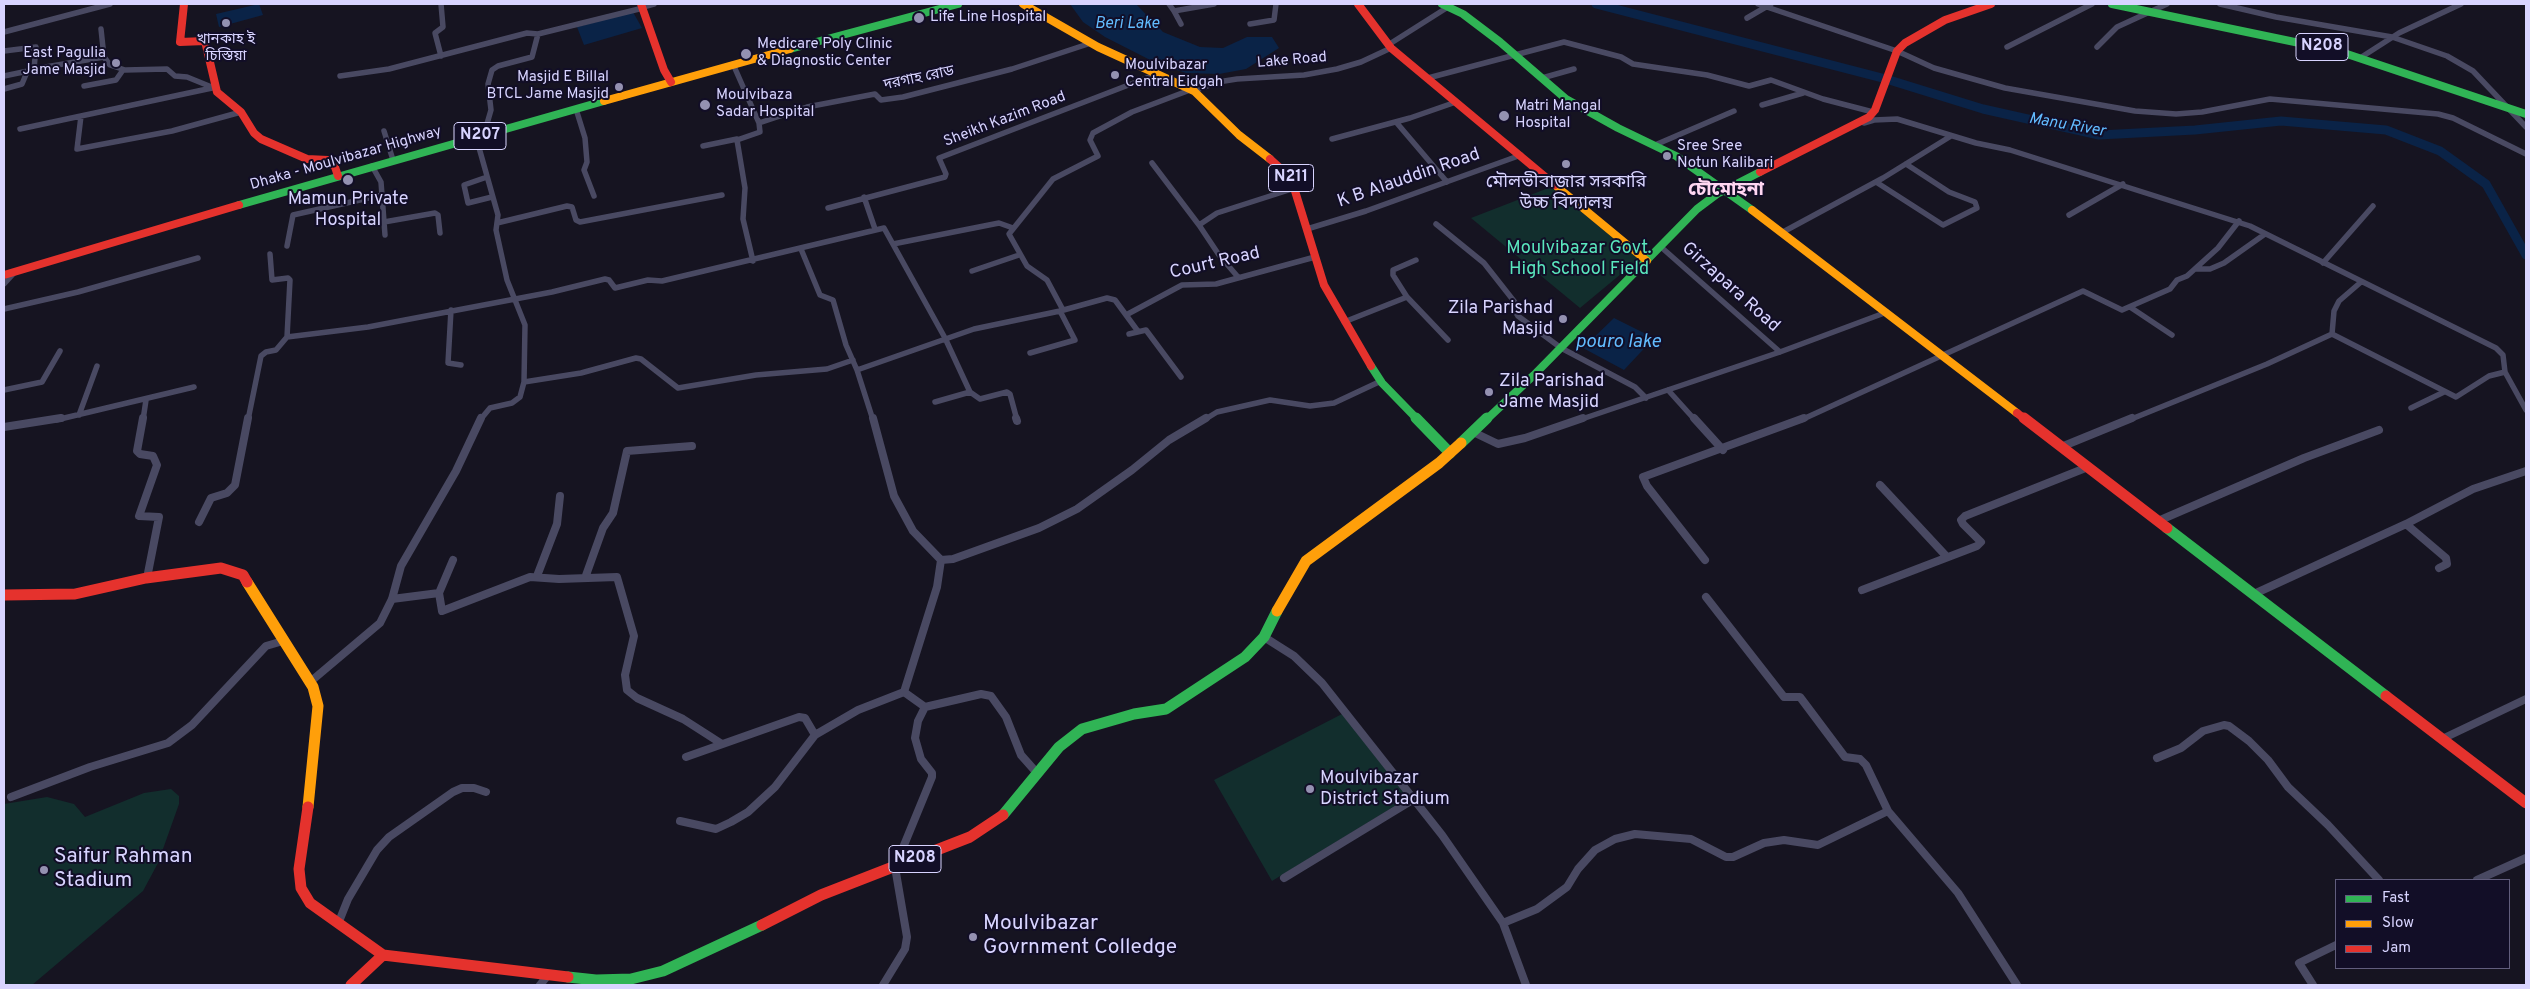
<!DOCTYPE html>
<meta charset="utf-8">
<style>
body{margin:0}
#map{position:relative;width:2530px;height:989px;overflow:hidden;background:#161421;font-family:Overpass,sans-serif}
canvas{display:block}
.frame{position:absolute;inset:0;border:5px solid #d8d4ff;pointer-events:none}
.legend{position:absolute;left:2335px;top:879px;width:175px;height:90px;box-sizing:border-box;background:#120e27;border:1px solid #615d7d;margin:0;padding:6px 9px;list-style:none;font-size:15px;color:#d8d4ff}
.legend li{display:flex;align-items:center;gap:10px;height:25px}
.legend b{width:25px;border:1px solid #615d7d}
</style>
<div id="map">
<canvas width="2530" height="989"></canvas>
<div class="frame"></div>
<ul class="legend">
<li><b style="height:6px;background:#30b455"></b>Fast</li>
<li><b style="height:6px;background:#ff9f0a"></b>Slow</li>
<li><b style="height:6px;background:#e5322d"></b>Jam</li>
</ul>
</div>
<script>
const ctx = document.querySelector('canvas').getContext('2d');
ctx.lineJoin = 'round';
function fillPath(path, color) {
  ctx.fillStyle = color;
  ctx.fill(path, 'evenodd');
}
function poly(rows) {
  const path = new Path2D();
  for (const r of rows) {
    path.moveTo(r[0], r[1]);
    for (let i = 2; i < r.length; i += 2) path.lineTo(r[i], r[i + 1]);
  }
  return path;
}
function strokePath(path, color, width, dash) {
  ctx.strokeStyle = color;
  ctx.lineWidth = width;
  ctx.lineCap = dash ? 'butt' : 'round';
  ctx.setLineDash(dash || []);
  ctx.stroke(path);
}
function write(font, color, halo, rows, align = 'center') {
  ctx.font = font + ' Overpass,"Noto Sans Bengali",sans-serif';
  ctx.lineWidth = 4;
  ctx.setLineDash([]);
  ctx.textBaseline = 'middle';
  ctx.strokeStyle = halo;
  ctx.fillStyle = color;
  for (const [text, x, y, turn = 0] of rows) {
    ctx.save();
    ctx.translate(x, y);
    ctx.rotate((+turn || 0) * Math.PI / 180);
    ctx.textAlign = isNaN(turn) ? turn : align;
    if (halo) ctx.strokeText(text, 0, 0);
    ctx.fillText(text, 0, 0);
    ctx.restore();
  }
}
const green = poly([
 [1551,187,1639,259,1580,308,1471,218],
 [1342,714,1408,798,1272,881,1214,780],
 [171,789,179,796,179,804,158,863,143,891,32,985,4,985,4,804,47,797,74,804,85,817,144,793]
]);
const water = poly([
 [259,4,263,15,219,27,216,14],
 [1070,4,1136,4,1163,32,1200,47,1223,48,1247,37,1272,37,1279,48,1246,69,1219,74,1186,73,1158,64,1105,37,1083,22],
 [633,12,642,28,584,45,577,27],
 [1614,318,1654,338,1624,370,1583,348]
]);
const river = poly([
 [1596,4,1886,79,1983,109,2099,135,2195,130,2281,121,2386,130,2440,151,2486,184,2526,255]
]);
const streetFar1 = poly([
 [441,4,443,27,435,33,441,56],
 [1169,4,1174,11,1214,4],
 [1758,4,1897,51,1934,68,2005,88,2135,111,2176,114,2202,112,2270,99,2438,114,2453,118,2526,154],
 [2220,4,2276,17,2392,37,2447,56,2473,71,2526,127],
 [643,7,654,4],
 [1174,11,1181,24],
 [1747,18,1771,4],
 [1250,24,1274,20,1276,4],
 [101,29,104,57],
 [4,32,110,4],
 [1388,45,1448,7],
 [2007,47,2092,4],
 [2097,47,2117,27,2167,4],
 [4,51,36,47,34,69,104,57,110,65,125,70,167,69,175,76,187,77,214,88],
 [2360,58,2399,33,2461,4],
 [733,64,759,123,807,107,875,94,881,100,903,97,1012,69,1091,43],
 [4,76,28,71],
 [340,76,389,69,527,33,538,34,643,8],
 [1428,78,1564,42,1621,57,1633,64,1707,75,1749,86,1771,80,1823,99,1873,112],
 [1542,78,1574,69],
 [84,86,116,80,123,70],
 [4,89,22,84,27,72,34,69],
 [1194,91,1218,82,1237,79,1304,75,1337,69,1361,62,1391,48],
 [1762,105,1803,93],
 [576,109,585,138,587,162,584,170,594,196],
 [81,116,77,149,172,131,241,112],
 [1396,122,1447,182],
 [1864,123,1874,120,1897,119,1976,143,2010,150,2250,226,2496,348,2503,355,2505,372,2526,410],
 [20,129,212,88],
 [384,131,393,160],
 [484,134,491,110,488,84,492,70,498,66,532,57,538,34],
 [476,137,498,215,496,230,507,280,525,325,524,382,520,397,512,403,490,408,480,420],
 [1332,139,1410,118,1456,102],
 [1655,145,1734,111],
 [703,146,737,139],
 [1152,163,1199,225],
 [372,166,381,182,385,235],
 [487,177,464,185,468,203,492,197],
 [1876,182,1943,225,1977,208,1975,202,1949,192,1906,164],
 [864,197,875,229],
 [828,208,945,177,946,174,939,158,1157,74],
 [2069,215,2123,184],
 [384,222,435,213,438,215,440,233],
 [497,223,567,206,572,207,576,220,580,222,722,195],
 [1436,224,1484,263,1517,305,1515,311,1518,316,1561,348,1635,387,1646,398],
 [1307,229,1366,211,1521,155],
 [1783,232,1883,178,1951,136],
 [893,244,999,223,1013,228],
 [287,246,293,215,382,195],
 [1661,247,1780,352],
 [801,249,820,295,833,300,846,345,857,370,873,420],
 [1416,260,1393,270,1393,275,1407,297,1448,340],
 [753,261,743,219,745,188,737,140,760,132,759,123],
 [2323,263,2373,206],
 [2195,269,2210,269,2224,263,2265,234],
 [972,271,1019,255],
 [1238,277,1219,255,1199,225,1217,213,1295,188],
 [4,284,15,272],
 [2130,307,2172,335],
 [4,309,78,292,198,258],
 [451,310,448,363,461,365],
 [1063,310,1047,280,1027,266,1009,234,1053,179,1098,156,1090,140,1093,133,1132,112,1190,90],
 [1126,315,1182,285,1216,284,1315,257],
 [1344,322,1407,297],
 [1129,334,1146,330,1181,377],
 [2332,334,2334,311,2339,301,2361,282],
 [287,337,368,327,552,292,605,279,609,280,615,288,648,280,662,281,884,228,945,338,970,392,980,399,1007,392,1010,394,1017,420],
 [1030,353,1075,340,1060,311],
 [857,370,974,329,1060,311,1107,298,1115,300,1137,330],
 [524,382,581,373,636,358,641,359,678,388,756,375,827,369,853,360],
 [4,390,42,382,60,351],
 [1668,390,1695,420],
 [935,402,970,392],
 [2411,408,2444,392],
 [79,415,97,366],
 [56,420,194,387],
 [143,420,146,400],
 [248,420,261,356,266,352,276,350,287,337,290,280,288,278,272,280,270,254],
 [1204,420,1217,412,1270,400,1310,406,1334,403,1381,381],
 [1579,420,1780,352,1887,312],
 [1801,420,2083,291,2122,310,2170,289,2177,280,2187,276,2218,248,2239,221],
 [2129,420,2267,364,2332,334,2456,397,2489,376,2505,372]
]);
const street = poly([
 [143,418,137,451,140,454,153,456,157,465,139,516,159,517,147,578],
 [873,418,894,496,913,531,941,560],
 [1016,418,1017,421],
 [1694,418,1723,450],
 [4,427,61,418],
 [1473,432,1498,444,1525,438,1583,418],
 [2061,447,2132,418],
 [1880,485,1947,557],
 [2158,521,2304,458,2379,430],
 [199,522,211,498,227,493,235,485,248,418],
 [2406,524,2446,558,2447,564,2439,568],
 [453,560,439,593,442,611,530,577,559,579,617,577,634,636,625,675,627,690,637,698,683,719,722,744],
 [1705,560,1647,486,1643,477,1804,418],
 [537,576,557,524,560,496],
 [585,578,603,528,613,513,627,451,692,446],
 [1862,590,1977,546,1981,542,1963,524,1961,520,1965,516,2088,467],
 [2254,594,2406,524,2473,489,2526,471],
 [1706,597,1784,697,1800,697,1845,757,1860,759,1866,765,1888,811,1958,893,2017,985],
 [392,599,439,593],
 [1264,637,1294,656,1322,683,1442,835,1503,923,1526,985],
 [310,682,380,623,392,599,401,566,456,471,481,418],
 [904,692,925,707,981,694,991,696,1006,717,1021,755,1037,773],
 [2442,739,2526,699],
 [686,757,799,717,805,718,815,735],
 [2157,758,2181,748,2203,731,2224,725,2229,726,2249,741,2268,760,2288,787,2328,825,2379,880],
 [11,797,90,767,168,743,192,725,266,646,283,641],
 [680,821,716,829,731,822,748,812,775,787,815,735,858,710,904,692,937,587,941,560,953,559,1039,528,1077,509,1132,470,1169,440,1206,418],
 [1284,878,1414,799],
 [2477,880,2526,858],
 [1503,923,1537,909,1567,887,1578,869,1595,850,1615,839,1635,834,1691,839,1726,857,1733,857,1764,843,1784,840,1818,845,1888,811],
 [338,924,348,899,377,850,389,837,453,792,462,788,474,788,486,792],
 [540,985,548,975],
 [883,985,905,949,907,937,895,867,932,777,932,773,921,759,915,738,918,721,925,707],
 [2313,985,2299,963,2336,945]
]);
const fastFar1 = poly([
 [1442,4,1463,14,1500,42,1566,99,1618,128,1676,156,1752,210],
 [2112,4,2338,51,2526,114],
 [790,49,958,4],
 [239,205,604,101],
 [1371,366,1382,383,1418,420],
 [1486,420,1534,375,1697,209,1717,194,1760,172]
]);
const fast = poly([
 [1416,418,1450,453],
 [1461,443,1487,418],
 [2167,528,2386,696],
 [1003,815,1059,747,1082,729,1134,714,1166,709,1245,657,1264,637,1277,611],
 [568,977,596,980,631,979,663,971,762,925]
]);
const slowFar1 = poly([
 [1023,4,1098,47,1194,91,1239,135,1270,159],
 [604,101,790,49],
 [1555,185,1647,261],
 [1752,210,2017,413]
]);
const slow = poly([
 [247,582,313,687,318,706,308,807],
 [1277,611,1306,561,1439,463,1461,443]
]);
const jamFar1 = poly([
 [184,4,180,42,205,41,217,92,241,112,254,133,261,139,307,159,328,160,335,167,338,176],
 [641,4,664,70,671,82],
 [1358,4,1391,48,1555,185],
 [1270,159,1291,178,1324,285,1371,366],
 [1760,172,1869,117,1875,110,1897,51,1905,43,1945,20,1991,4],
 [4,275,239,205],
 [2017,413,2026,420]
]);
const jam = poly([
 [2024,418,2167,528],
 [4,595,75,594,146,578,221,568,243,575,247,582],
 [2386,696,2526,803],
 [308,807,299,869,301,888,310,903,383,955,568,977],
 [762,925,821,895,970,837,1003,815],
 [351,985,383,955]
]);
const markers = [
 [919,18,6,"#9491b1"],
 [226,23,5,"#9491b1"],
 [746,54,6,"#9491b1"],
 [116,63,5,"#9491b1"],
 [1115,75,5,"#9491b1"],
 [619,87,5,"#9491b1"],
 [705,105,6,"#9491b1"],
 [1504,116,6,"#9491b1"],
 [1667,156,5,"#9491b1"],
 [1566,164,5,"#9491b1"],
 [348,180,6,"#9491b1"],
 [1563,319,5,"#9491b1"],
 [1489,392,5,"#9491b1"],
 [1310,789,5,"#9491b1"],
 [44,870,5,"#9491b1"],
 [973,937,5,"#9491b1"]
];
const farPoinames = [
 ["Life Line Hospital",930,18],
 ["খানকাহ ই",226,40,"center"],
 ["চিস্তিয়া",226,57,"center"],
 ["Medicare Poly Clinic",757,45],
 ["& Diagnostic Center",757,62],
 ["East Pagulia",106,54,"right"],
 ["Jame Masjid",106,71,"right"],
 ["Moulvibazar",1125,66],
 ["Central Eidgah",1125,83],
 ["Masjid E Billal",609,78,"right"],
 ["BTCL Jame Masjid",609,95,"right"],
 ["Moulvibaza",716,96],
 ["Sadar Hospital",716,113],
 ["Matri Mangal",1515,107],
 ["Hospital",1515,124],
 ["Sree Sree",1677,147],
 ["Notun Kalibari",1677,164]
];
const farStreetnames = [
 ["Lake Road",1292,61,-5],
 ["দরগাহ রোড",919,79,-12],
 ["Sheikh Kazim Road",1005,120,-21],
 ["Dhaka - Moulvibazar Highway",346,159,-16]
];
const farWaternames = [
 ["Beri Lake",1127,25],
 ["Manu River",2067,126,10]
];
const shields = [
 [2322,47,52],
 [480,136,52],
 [1291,178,45],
 [915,859,52]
];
const shieldNames = [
 ["N208",2322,47],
 ["N207",480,136],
 ["N211",1291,178],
 ["N208",915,859]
];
const streetNames = [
 ["K B Alauddin Road",1409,179,-19],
 ["Court Road",1215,264,-13],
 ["Girzapara Road",1730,288,42]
];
const poiNames = [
 ["মৌলভীবাজার সরকারি",1566,183],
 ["উচ্চ বিদ্যালয়",1566,204],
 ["Mamun Private",348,200],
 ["Hospital",348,221],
 ["Zila Parishad",1553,309,"right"],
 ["Masjid",1553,330,"right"],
 ["Zila Parishad",1499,382,"left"],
 ["Jame Masjid",1499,403,"left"],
 ["Moulvibazar",1320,779,"left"],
 ["District Stadium",1320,800,"left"]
];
const parkNames = [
 ["Moulvibazar Govt.",1579,249],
 ["High School Field",1579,270]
];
const neighbourhoodNames = [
 ["চৌমোহনা",1726,191]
];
const waterNames = [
 ["pouro lake",1618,343]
];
const nearPoinames = [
 ["Saifur Rahman",54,858],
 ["Stadium",54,882],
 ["Moulvibazar",983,925],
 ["Govrnment Colledge",983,949]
];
fillPath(green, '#122e2d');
fillPath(water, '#0a2347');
strokePath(river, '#0a2347', 9);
strokePath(streetFar1, '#494962', 5.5);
strokePath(street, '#494962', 8);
strokePath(fastFar1, '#30b455', 8);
strokePath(fast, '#30b455', 11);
strokePath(slowFar1, '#ff9f0a', 8);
strokePath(slow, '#ff9f0a', 11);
strokePath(jamFar1, '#e5322d', 8);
strokePath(jam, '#e5322d', 11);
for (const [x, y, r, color] of markers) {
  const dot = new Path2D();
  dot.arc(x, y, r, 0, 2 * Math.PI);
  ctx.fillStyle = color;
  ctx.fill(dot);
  strokePath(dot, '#120e27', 2);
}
write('15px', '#d8d4ff', '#120e27', farPoinames, 'left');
write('15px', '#d8d4ff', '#120e27', farStreetnames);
write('italic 16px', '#62bcff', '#120e27', farWaternames);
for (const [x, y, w] of shields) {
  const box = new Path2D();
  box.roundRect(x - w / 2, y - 13.5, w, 27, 4);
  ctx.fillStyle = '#120e27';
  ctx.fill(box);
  strokePath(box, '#d8d4ff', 1);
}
write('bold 16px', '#d8d4ff', null, shieldNames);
write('18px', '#d8d4ff', '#120e27', streetNames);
write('18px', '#d8d4ff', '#120e27', poiNames);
write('18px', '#5ae6bd', '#120e27', parkNames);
write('bold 19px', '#ffd6f2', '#120e27', neighbourhoodNames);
write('italic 19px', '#62bcff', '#120e27', waterNames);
write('21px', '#d8d4ff', '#120e27', nearPoinames, 'left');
</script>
